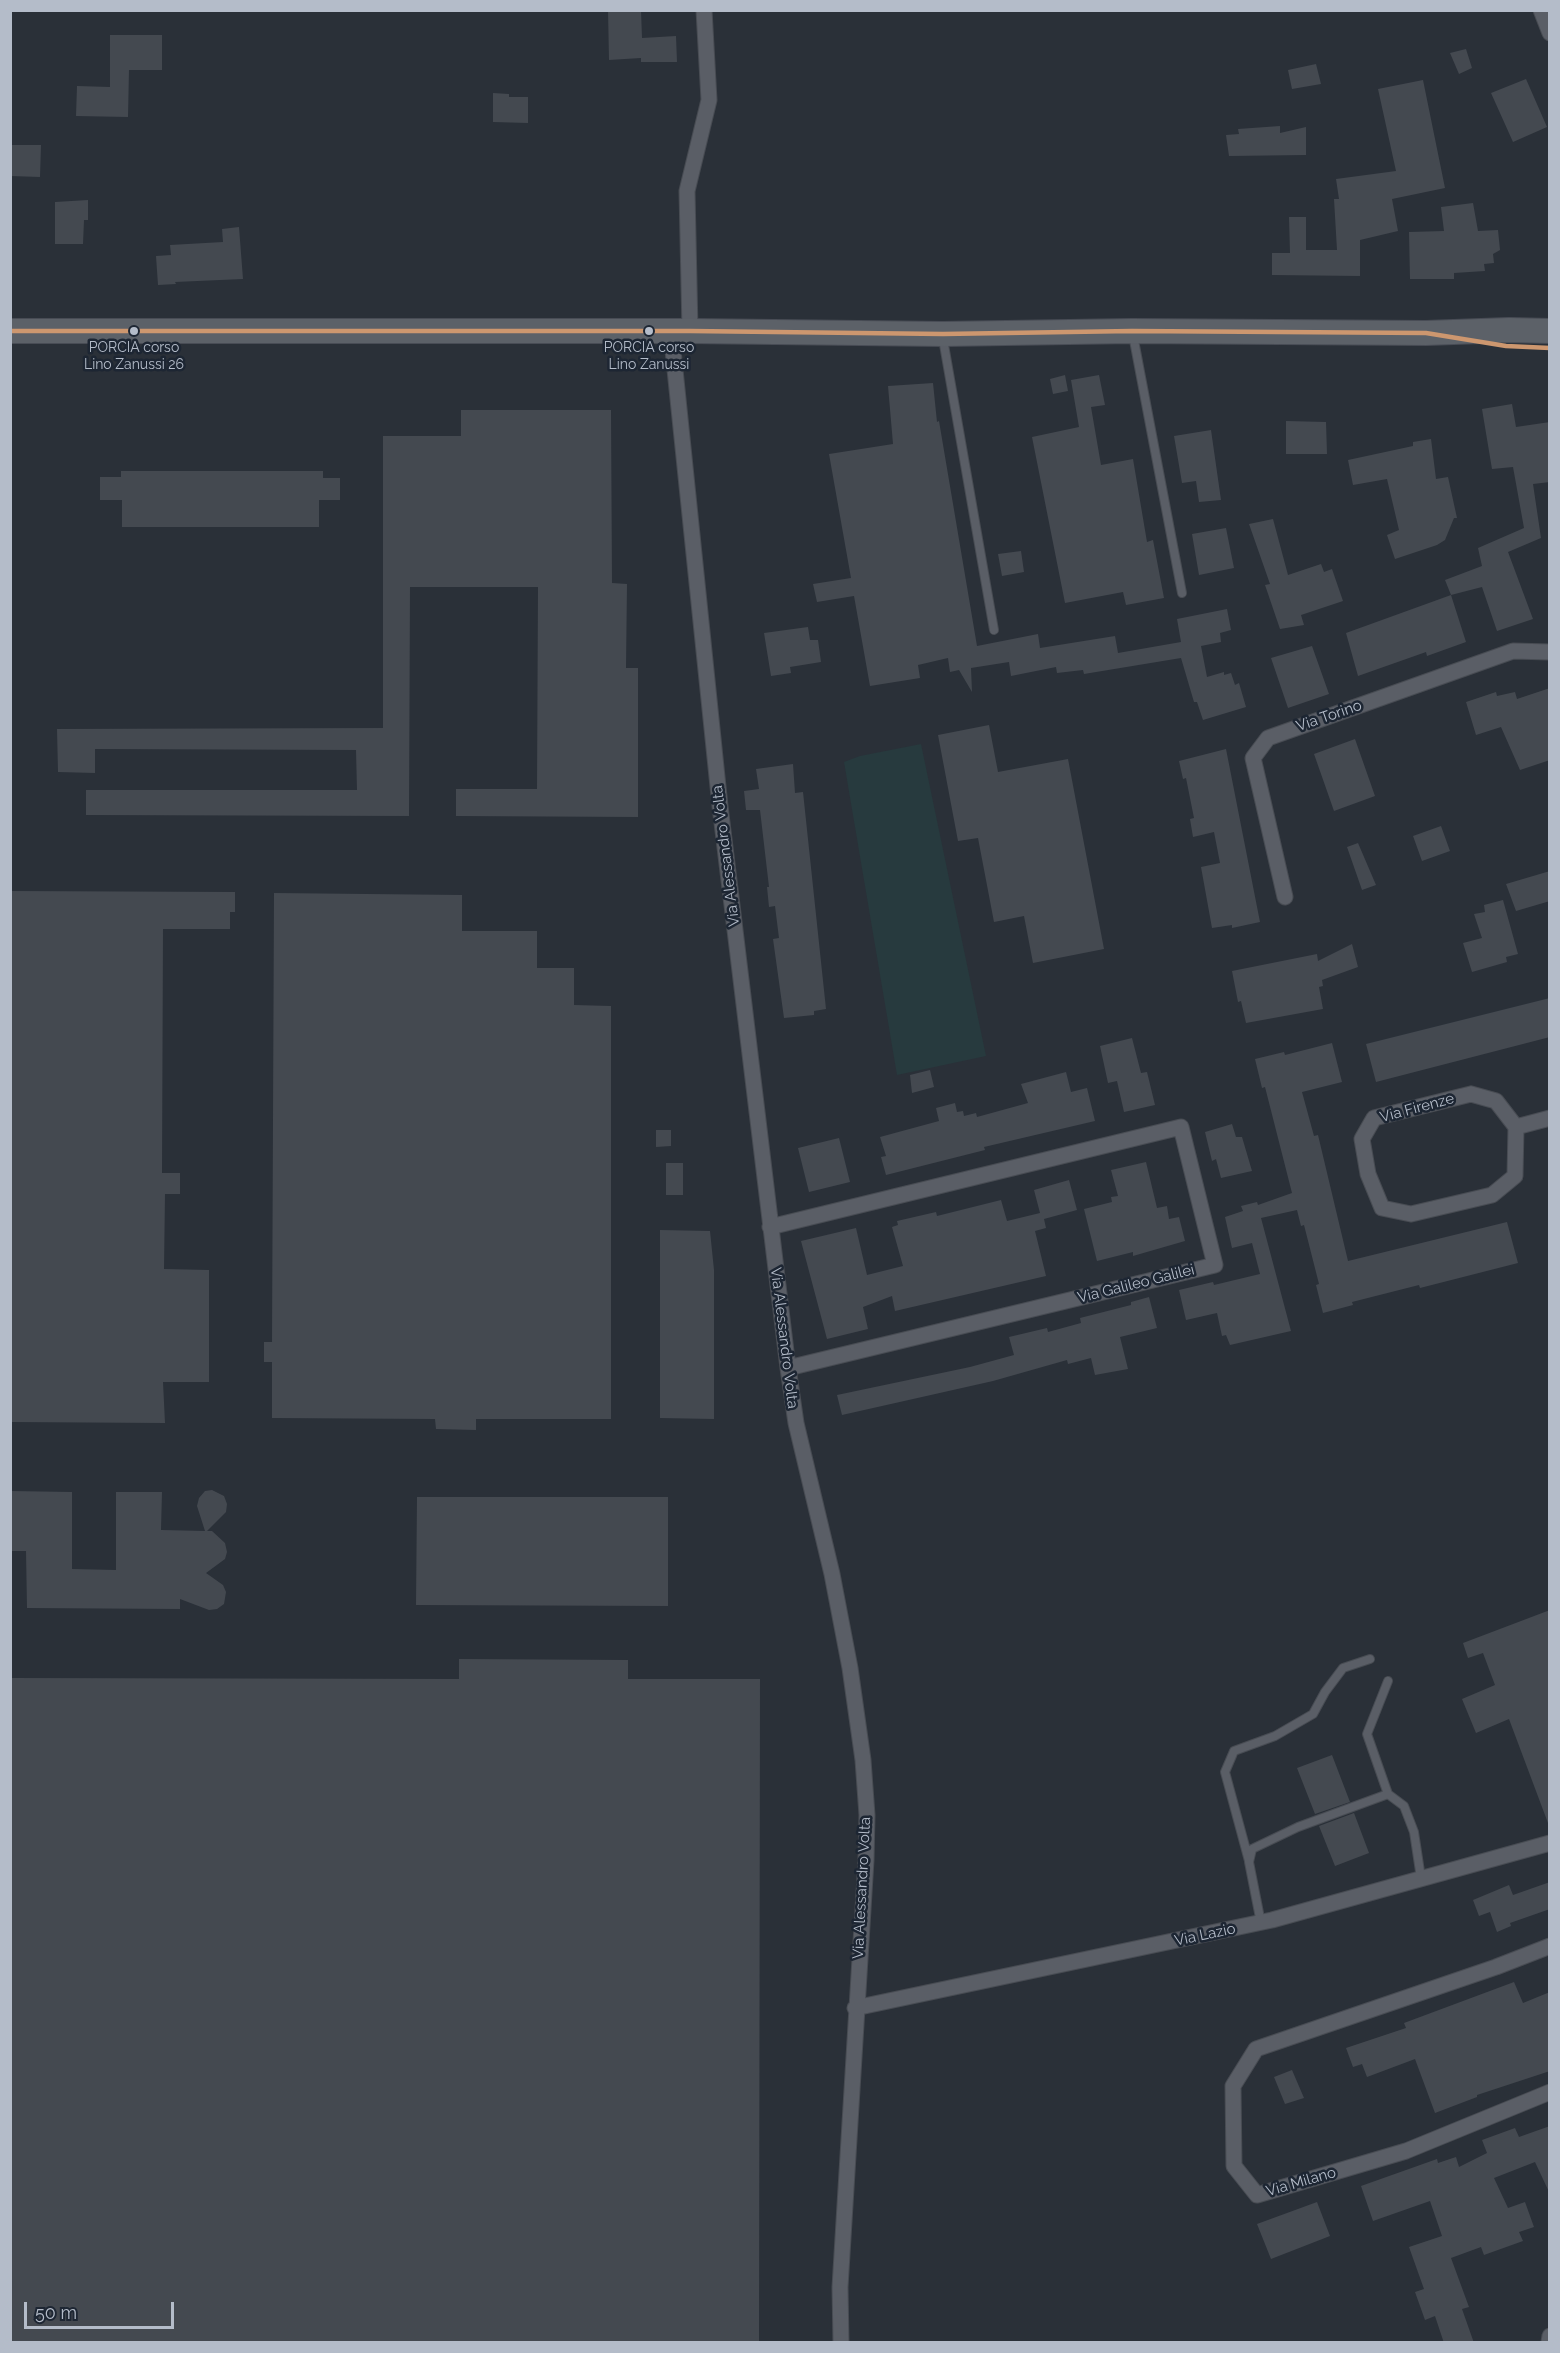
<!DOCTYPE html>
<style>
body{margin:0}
#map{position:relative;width:1560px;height:2353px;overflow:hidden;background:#2a3038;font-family:Raleway,sans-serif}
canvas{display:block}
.frame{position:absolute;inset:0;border:12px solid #b4bcc9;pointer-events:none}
.scale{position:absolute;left:24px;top:2302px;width:150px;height:27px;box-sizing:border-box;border:3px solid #b4bcc9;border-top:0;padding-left:8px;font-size:18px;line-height:21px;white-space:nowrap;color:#b4bcc9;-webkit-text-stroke:4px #1d2633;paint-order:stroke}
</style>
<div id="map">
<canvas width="1560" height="2353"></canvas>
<div class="frame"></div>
<div class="scale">50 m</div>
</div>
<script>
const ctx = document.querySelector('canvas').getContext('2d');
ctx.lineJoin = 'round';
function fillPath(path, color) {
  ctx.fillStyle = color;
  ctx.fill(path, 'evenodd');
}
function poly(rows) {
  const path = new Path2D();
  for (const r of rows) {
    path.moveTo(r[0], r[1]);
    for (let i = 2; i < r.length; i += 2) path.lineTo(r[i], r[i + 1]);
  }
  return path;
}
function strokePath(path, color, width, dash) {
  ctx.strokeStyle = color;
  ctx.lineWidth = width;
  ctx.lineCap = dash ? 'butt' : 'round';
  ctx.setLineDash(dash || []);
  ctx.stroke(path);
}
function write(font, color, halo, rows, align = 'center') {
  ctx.font = font + ' Raleway,sans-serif';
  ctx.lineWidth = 5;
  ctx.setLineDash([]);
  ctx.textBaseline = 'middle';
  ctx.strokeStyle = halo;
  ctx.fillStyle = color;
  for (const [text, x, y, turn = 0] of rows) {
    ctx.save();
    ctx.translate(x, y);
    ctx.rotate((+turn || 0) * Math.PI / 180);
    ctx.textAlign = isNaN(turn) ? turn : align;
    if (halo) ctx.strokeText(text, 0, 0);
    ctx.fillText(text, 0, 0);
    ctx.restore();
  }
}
const green = poly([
 [921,744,986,1056,897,1075,844,762,860,756]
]);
const building = poly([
 [608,10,641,10,642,38,676,36,677,62,641,62,641,58,609,60],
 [110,35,162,35,162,70,129,70,128,117,76,116,77,86,110,87],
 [1466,49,1472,68,1459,74,1450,53],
 [1316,64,1321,84,1292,89,1288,70],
 [1526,79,1547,127,1513,142,1491,93],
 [1423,80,1445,188,1392,199,1398,231,1360,240,1360,276,1272,275,1272,253,1290,253,1289,217,1306,217,1306,250,1337,250,1334,199,1339,199,1336,179,1396,171,1378,89],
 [493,93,509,94,509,97,528,97,528,123,493,122],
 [1280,126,1280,133,1306,127,1306,155,1229,156,1226,135,1239,134,1238,129],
 [10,145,41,145,40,177,10,176],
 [88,200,88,220,84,220,83,244,55,244,55,202],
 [1473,203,1478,231,1498,230,1500,250,1493,254,1494,263,1484,264,1485,271,1454,273,1454,279,1410,279,1409,232,1444,231,1441,207],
 [239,227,243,279,175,282,176,284,158,285,156,256,171,255,170,245,223,242,222,229],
 [1065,375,1068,391,1053,394,1050,379],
 [1099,375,1105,405,1091,407,1101,465,1133,459,1147,542,1153,540,1164,598,1126,605,1123,592,1065,603,1032,437,1079,427,1071,380],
 [933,383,937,422,939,421,977,646,1038,634,1040,648,1115,636,1118,653,1181,642,1177,619,1227,609,1231,630,1220,633,1221,642,1201,646,1207,677,1224,672,1224,675,1231,673,1235,685,1239,683,1246,707,1203,720,1197,702,1194,702,1181,658,1084,674,1083,670,1057,673,1056,667,1011,676,1009,662,971,668,972,692,959,670,950,672,948,658,918,665,920,678,870,686,854,596,817,602,813,584,851,578,829,454,893,444,888,386],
 [1512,404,1516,427,1550,422,1550,482,1533,484,1541,538,1508,552,1533,619,1497,631,1482,587,1451,595,1445,580,1482,566,1478,548,1524,528,1513,467,1492,469,1482,409],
 [461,410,611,410,612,583,627,584,626,668,638,668,638,817,456,816,456,789,537,789,538,587,410,587,409,816,86,815,86,790,357,790,356,750,95,749,95,773,58,772,57,729,383,728,383,436,461,436],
 [1286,421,1326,422,1327,454,1286,454],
 [1211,430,1221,500,1199,502,1196,481,1182,483,1174,436],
 [1431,439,1436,479,1448,477,1457,518,1454,518,1445,540,1437,545,1395,559,1387,535,1399,530,1387,479,1353,485,1348,460,1413,446,1413,442],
 [121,471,323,471,323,478,340,478,340,500,319,500,319,527,122,527,122,500,100,500,100,477,121,477],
 [1273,519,1288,575,1321,564,1324,572,1332,569,1343,601,1301,615,1304,625,1280,629,1265,585,1270,584,1249,524],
 [1226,528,1234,568,1199,575,1192,534],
 [1021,551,1024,572,1002,576,998,554],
 [1451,595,1466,642,1427,656,1426,652,1358,676,1346,633],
 [808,627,810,640,818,640,821,662,790,667,791,673,771,676,764,633],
 [1312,646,1329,694,1288,708,1271,658],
 [1550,688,1550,760,1520,770,1501,727,1476,735,1466,702,1496,692,1497,696,1515,692,1517,699],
 [989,725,998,772,1068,759,1104,949,1033,963,1024,916,994,922,978,838,958,841,938,735],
 [1355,739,1375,796,1334,811,1314,754],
 [1226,749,1260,922,1232,928,1232,925,1212,928,1201,867,1220,863,1214,832,1193,837,1190,819,1194,818,1186,778,1183,779,1179,761],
 [793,764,795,793,803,792,826,1009,814,1011,814,1015,784,1018,773,939,779,938,775,906,769,907,767,887,769,887,760,810,746,810,744,791,759,789,756,769],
 [1441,826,1450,851,1422,861,1413,836],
 [1358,843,1376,885,1362,890,1347,847],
 [1550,871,1550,901,1516,911,1506,884],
 [10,891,235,892,235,912,230,912,230,929,163,929,162,1173,180,1173,180,1194,165,1194,164,1269,209,1270,209,1382,163,1382,165,1423,10,1422],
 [274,893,462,895,462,931,537,931,537,968,574,968,574,1005,611,1006,611,1419,476,1419,476,1430,436,1429,435,1419,272,1418,272,1362,264,1362,264,1342,272,1342],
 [1503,900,1518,954,1506,957,1507,962,1472,972,1463,943,1482,938,1474,914,1485,912,1484,905],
 [1352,944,1358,967,1322,980,1323,986,1319,987,1323,1009,1246,1023,1241,1001,1238,1002,1232,971,1317,954,1318,961],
 [1550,998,1550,1037,1376,1082,1366,1044],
 [1132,1038,1141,1073,1147,1072,1155,1105,1124,1112,1117,1081,1108,1083,1100,1046],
 [1332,1043,1342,1082,1302,1092,1314,1136,1318,1135,1348,1261,1507,1222,1518,1263,1420,1288,1419,1285,1352,1302,1353,1305,1323,1313,1316,1285,1319,1284,1304,1225,1301,1226,1297,1210,1261,1218,1291,1331,1230,1345,1226,1335,1222,1336,1217,1313,1186,1320,1179,1290,1213,1282,1214,1285,1260,1274,1252,1243,1232,1248,1225,1217,1243,1211,1241,1206,1257,1202,1258,1205,1292,1193,1265,1087,1262,1088,1255,1059,1284,1052,1285,1055],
 [930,1070,934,1087,912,1093,910,1075],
 [1066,1072,1071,1092,1087,1088,1095,1121,984,1147,985,1150,886,1175,881,1157,886,1156,880,1137,939,1121,936,1108,955,1103,957,1112,963,1111,964,1116,976,1113,977,1117,1028,1103,1021,1084],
 [1232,1124,1236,1137,1242,1137,1252,1171,1221,1178,1216,1159,1212,1161,1205,1132],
 [656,1130,671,1130,671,1146,656,1147],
 [839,1138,850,1182,809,1192,798,1148],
 [1146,1162,1157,1208,1167,1206,1169,1219,1179,1217,1185,1241,1133,1256,1133,1252,1097,1261,1084,1209,1112,1202,1111,1197,1118,1196,1111,1170],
 [666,1163,683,1163,683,1195,666,1195],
 [1069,1180,1077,1210,1044,1219,1046,1228,1035,1231,1046,1276,895,1311,892,1296,863,1307,868,1329,827,1339,801,1241,856,1228,867,1275,903,1266,892,1227,898,1225,897,1221,936,1212,937,1216,1001,1200,1007,1221,1040,1213,1034,1190],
 [660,1230,710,1231,714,1270,714,1419,660,1418],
 [1149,1297,1157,1328,1120,1337,1128,1369,1095,1375,1091,1358,1068,1364,1067,1360,993,1381,842,1415,837,1395,970,1367,1014,1355,1009,1337,1047,1328,1048,1332,1081,1323,1080,1318,1131,1305,1131,1302],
 [212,1490,224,1496,227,1504,226,1512,207,1531,212,1531,225,1543,227,1552,225,1559,206,1573,223,1585,226,1592,224,1604,217,1609,209,1610,180,1599,180,1609,27,1608,26,1551,10,1551,10,1491,72,1492,72,1569,116,1570,116,1492,162,1492,161,1530,205,1531,197,1506,199,1498,205,1491],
 [417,1497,668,1497,668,1606,416,1605],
 [1550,1610,1550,1823,1548,1823,1509,1719,1476,1733,1462,1699,1495,1685,1483,1653,1468,1658,1463,1643],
 [459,1659,628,1660,628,1679,760,1679,759,2343,10,2343,10,1678,459,1679],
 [1332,1755,1350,1802,1315,1814,1297,1768],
 [1354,1813,1369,1853,1335,1866,1319,1826],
 [1550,1882,1550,1909,1510,1923,1511,1926,1497,1932,1490,1912,1479,1916,1473,1900,1509,1885,1513,1895],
 [1514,1982,1523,2003,1550,1992,1550,2071,1477,2095,1477,2097,1435,2113,1415,2059,1367,2077,1362,2064,1353,2067,1346,2048,1406,2028,1404,2023],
 [1292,2070,1304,2098,1285,2104,1274,2077],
 [1550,2126,1550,2194,1535,2162,1494,2178,1508,2208,1525,2202,1534,2227,1519,2232,1523,2241,1484,2255,1481,2247,1451,2258,1469,2307,1462,2309,1474,2343,1444,2343,1435,2316,1425,2320,1415,2292,1424,2289,1409,2247,1442,2236,1430,2201,1373,2221,1361,2186,1437,2159,1438,2163,1456,2157,1459,2167,1487,2153,1482,2140,1515,2128,1519,2137],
 [1317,2202,1330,2236,1271,2259,1257,2224]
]);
const lane = poly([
 [1133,335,1182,593],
 [943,339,994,630],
 [1388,1794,1367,1734,1388,1681],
 [1249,1861,1225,1772,1234,1751,1275,1736,1313,1714,1325,1692,1343,1668,1370,1659],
 [1261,1923,1249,1862,1252,1849,1298,1827,1388,1794,1404,1806,1414,1832,1421,1878]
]);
const street = poly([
 [1541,10,1550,33],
 [671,331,720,806,788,1368,796,1423,832,1574,850,1668,863,1760,867,1815,866,1860,840,2287,841,2342],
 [690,331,687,191,709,100,704,10],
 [1285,897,1253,758,1268,738,1513,651,1550,652],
 [1471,1094,1496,1101,1516,1127,1515,1176,1492,1195,1411,1214,1382,1208,1368,1174,1362,1139,1374,1118,1471,1094],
 [1516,1127,1550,1118],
 [770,1227,1181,1127,1215,1265,788,1368],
 [1550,1946,1496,1967,1256,2049,1233,2086,1234,2166,1257,2195,1406,2151,1550,2092],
 [855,2008,1272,1920,1550,1843],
 [1549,2342,1550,2336]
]);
const primary = poly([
 [10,331,690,331,943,334,1132,331,1426,333,1509,330,1550,331]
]);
const bus1 = poly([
 [10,331,690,331,943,334,1132,331,1426,333,1506,346,1550,348]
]);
const markers = [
 [134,331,5,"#b4bcc9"],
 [649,331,5,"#b4bcc9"]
];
const busNames = [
 ["PORCIA corso",134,348],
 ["Lino Zanussi 26",134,365],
 ["PORCIA corso",649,348],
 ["Lino Zanussi",649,365]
];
const streetNames = [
 ["Via Torino",1329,716,-19],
 ["Via Alessandro Volta",726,856,-97],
 ["Via Firenze",1417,1108,-15],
 ["Via Galileo Galilei",1136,1284,-14],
 ["Via Alessandro Volta",784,1338,83],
 ["Via Alessandro Volta",862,1888,-87],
 ["Via Lazio",1205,1935,-12],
 ["Via Milano",1301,2182,-16]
];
fillPath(green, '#273a3e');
fillPath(building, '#444950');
strokePath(lane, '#484c53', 10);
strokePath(street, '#484c53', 17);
strokePath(primary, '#484c55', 26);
strokePath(lane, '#5a5e66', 8);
strokePath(street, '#5a5e66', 15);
strokePath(primary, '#5c6168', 24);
strokePath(bus1, '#cd976f', 4.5);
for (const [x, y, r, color] of markers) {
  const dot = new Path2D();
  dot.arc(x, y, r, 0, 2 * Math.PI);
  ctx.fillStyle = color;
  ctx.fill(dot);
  strokePath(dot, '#1d2633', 2);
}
write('14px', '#b4bcc9', '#1d2633', busNames);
write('15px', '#b4bcc9', '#1d2633', streetNames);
</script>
